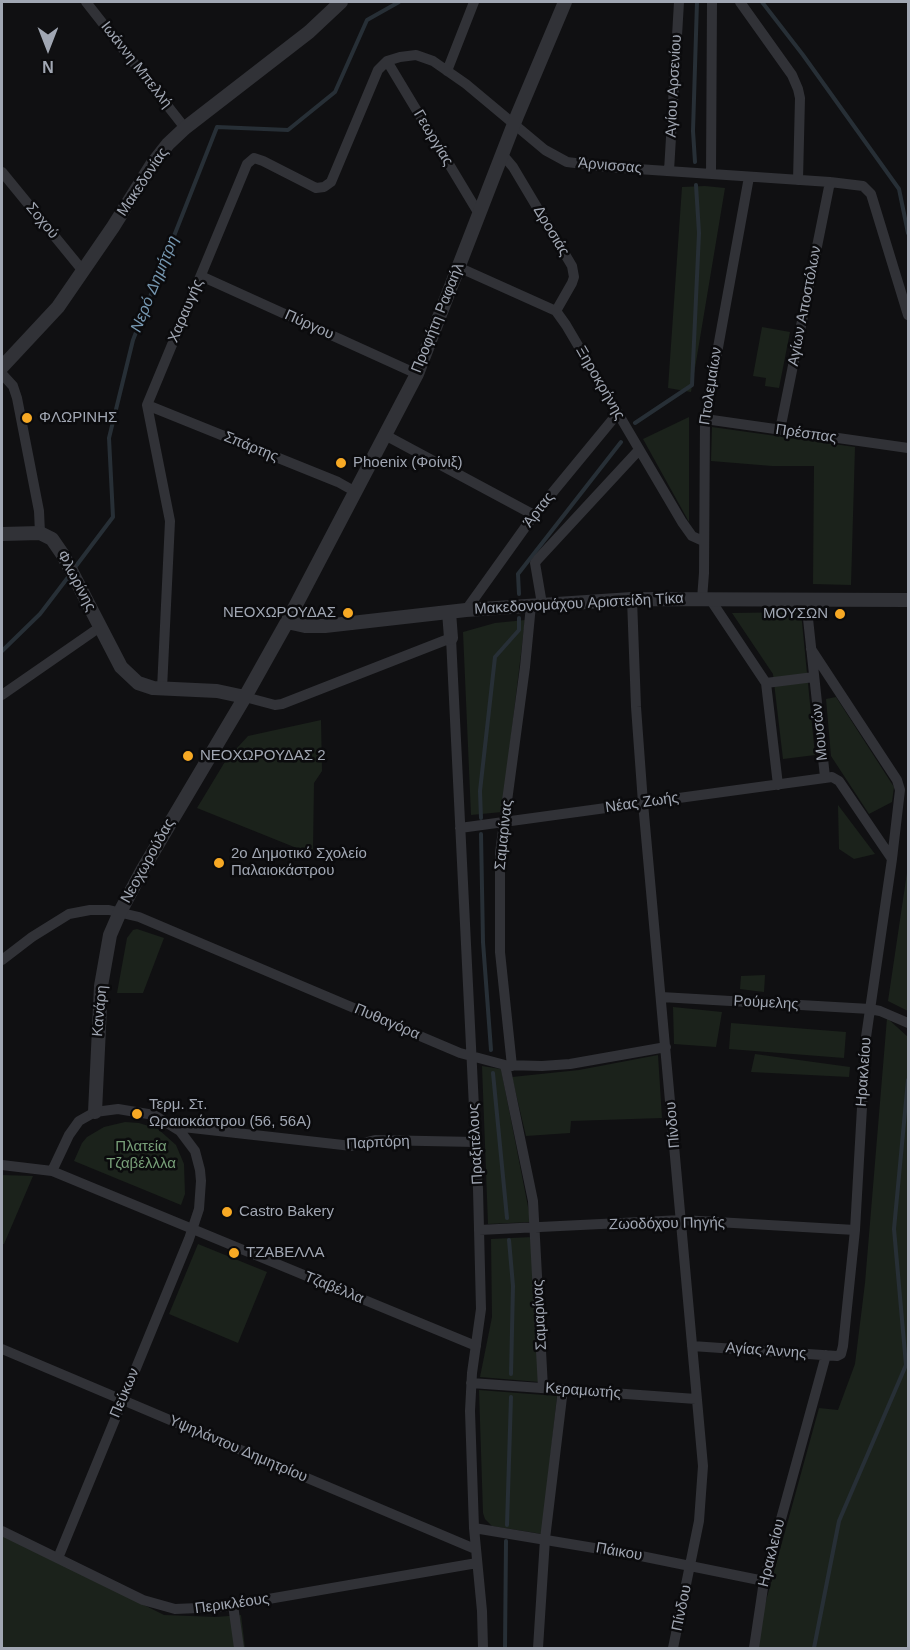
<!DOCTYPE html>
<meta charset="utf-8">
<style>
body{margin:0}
#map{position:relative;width:910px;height:1650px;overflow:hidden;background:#101012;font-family:Helvetica,sans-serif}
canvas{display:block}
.frame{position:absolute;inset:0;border:3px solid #a1a7b3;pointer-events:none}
.north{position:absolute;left:18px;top:18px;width:60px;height:60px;-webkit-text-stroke:4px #0b0b0d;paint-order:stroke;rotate:180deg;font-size:16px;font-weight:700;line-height:24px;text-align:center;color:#a1a7b3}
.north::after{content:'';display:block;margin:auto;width:21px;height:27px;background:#a1a7b3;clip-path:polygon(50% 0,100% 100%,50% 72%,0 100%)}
</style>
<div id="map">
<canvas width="910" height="1650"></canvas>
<div class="frame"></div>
<div class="north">N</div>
</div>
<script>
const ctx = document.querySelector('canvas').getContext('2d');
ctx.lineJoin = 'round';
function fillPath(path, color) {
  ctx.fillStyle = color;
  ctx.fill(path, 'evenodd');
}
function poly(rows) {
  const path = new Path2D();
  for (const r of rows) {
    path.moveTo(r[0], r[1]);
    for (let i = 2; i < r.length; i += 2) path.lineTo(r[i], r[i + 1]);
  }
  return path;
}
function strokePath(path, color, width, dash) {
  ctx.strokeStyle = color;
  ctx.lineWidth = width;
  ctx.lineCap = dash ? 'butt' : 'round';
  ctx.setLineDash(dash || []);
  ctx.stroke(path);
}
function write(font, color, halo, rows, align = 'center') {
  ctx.font = font + ' Helvetica,sans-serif';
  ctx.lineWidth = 5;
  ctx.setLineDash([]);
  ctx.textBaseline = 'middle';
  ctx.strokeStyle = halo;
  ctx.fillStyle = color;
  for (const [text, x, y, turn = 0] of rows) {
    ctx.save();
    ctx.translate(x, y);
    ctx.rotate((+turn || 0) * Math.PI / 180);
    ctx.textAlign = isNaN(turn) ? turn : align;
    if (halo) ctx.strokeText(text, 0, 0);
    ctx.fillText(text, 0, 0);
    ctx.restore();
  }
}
const green = poly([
 [705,186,725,188,691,392,668,388,682,187],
 [762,327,790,332,779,388,765,386,766,378,753,376],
 [689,417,689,522,643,439],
 [712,427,855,447,851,585,813,584,814,466,772,466,711,461],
 [801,612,815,755,783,759,773,674,732,613],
 [525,620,502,812,471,815,463,632,495,623],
 [836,697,894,787,892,802,869,814,831,756,826,699],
 [321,720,322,771,314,783,313,849,309,853,197,808,226,760,248,736],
 [838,805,875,854,854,859,839,849],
 [908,866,908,1011,888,1001],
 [137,929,164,938,143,993,117,993,127,938,133,930],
 [765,975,764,992,740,989,741,976],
 [673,1007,722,1012,716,1047,674,1044],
 [887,1018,908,1037,908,1648,753,1648,819,1408,838,1410,855,1364,865,1283],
 [731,1023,846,1032,844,1058,729,1049],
 [755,1054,850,1067,849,1077,751,1072],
 [658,1055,662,1118,571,1121,570,1133,526,1136,512,1077,579,1070],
 [482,1066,501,1069,531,1222,488,1224],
 [125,1122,139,1123,158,1129,176,1145,184,1164,185,1194,181,1205,74,1161,82,1143,87,1137,104,1127],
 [2,1175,33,1176,4,1244,2,1244],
 [532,1237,539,1382,480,1377,492,1317,491,1239],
 [198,1244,267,1272,238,1343,169,1314],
 [479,1390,557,1396,542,1534,492,1526,485,1519,483,1513],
 [2,1534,164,1615,216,1617,241,1615,245,1648,2,1648]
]);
const stream = poly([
 [762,2,803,55,899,189,908,233],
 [695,162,693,131,697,2],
 [635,423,692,385,699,233,696,185],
 [73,570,113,517,109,438,133,340,217,127,288,130,335,92,367,20,399,2],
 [519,594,518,574,621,442],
 [2,651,40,614,69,576],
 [481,818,480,791,495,657,519,630,519,618],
 [481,834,483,942,491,1050],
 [493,1073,507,1218],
 [509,1240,513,1286,511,1374],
 [507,1525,511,1397],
 [505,1648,506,1541],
 [814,1648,839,1521,906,1365,894,1229,908,1080]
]);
const minor = poly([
 [86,2,185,128],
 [740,2,792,75,798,89,800,98,798,180],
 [387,61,479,214],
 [447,71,474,2],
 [502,154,513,167,572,266,574,277,572,283,556,311],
 [669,171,679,2],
 [2,172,83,271],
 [711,174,712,2],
 [458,267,556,311,566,325,682,522,692,536,703,541],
 [201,276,417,374],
 [2,374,13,386,17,398,39,511,40,533],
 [147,405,338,482,354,491],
 [705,419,908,448],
 [780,430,830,182],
 [385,435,534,515],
 [632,599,636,707,643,803,703,1466,699,1521,673,1648],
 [702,599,704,573,705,419,749,177],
 [710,599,766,683,778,785],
 [806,600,825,777],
 [542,604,535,563,538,559,638,451],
 [466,610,534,515,618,413],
 [766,683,814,677],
 [162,689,170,521,147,405,247,164,254,158,263,161,316,188,324,187,331,182,378,70,387,61,400,57,416,55,433,61,466,84,545,150,567,162,608,167,830,182,863,186,871,194,908,315],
 [2,695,100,627],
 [245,697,275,705,282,704,451,638,478,1189,481,1309,472,1373,470,1411,474,1528,482,1611,483,1648],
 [460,828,832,777,839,781,892,859],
 [2,960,32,937,69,914,90,910,109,910,139,917,460,1053,505,1065,542,1066,570,1064,666,1047],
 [661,997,870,1009,880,1011,908,1023],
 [505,1065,533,1201,543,1388],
 [512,1066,500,952,500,853,525,667,531,605],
 [174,1126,352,1146,375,1140,476,1142],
 [2,1165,52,1171,476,1346],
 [52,1171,69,1135,79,1121,95,1112,118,1109,154,1115,180,1131,195,1151,200,1170,201,1181,199,1209,189,1239,58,1558],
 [479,1230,682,1220,855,1230],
 [692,1346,837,1356,841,1354,843,1346,855,1230,866,1037,892,859,900,790,897,780,811,649],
 [2,1349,475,1549],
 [471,1383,696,1399],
 [474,1528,636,1555,764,1581],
 [2,1531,143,1600,175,1609,222,1607,477,1563],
 [233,1605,239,1648],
 [538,1648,545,1539,563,1389],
 [754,1648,764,1581,826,1355]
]);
const tertiary = poly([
 [2,367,58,307,113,227,153,163,168,144,185,128,309,32,341,2],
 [2,534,40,533,52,539,63,555,121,667,138,683,153,688,217,691,245,697],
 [449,612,451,638],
 [287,622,305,626,325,626,466,610,632,599,908,600],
 [95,1112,101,986,110,935,120,912,143,869,245,697,287,622,417,374,517,116,565,2]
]);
const markers = [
 [27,418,6,"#f7a924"],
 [341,463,6,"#f7a924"],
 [348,613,6,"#f7a924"],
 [840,614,6,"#f7a924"],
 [188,756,6,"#f7a924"],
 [219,863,6,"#f7a924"],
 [137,1114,6,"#f7a924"],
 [227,1212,6,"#f7a924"],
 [234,1253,6,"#f7a924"]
];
const streetNames = [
 ["Ιωάννη Μπελλή",136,65,52],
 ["Αγίου Αρσενίου",674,86,-87],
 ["Γεωργίας",433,138,59],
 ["Άρνισσας",610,166,5],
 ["Μακεδονίας",143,182,-56],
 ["Σοχού",42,221,50],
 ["Δροσιάς",551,231,59],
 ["Αγίων Αποστόλων",805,306,-79],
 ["Χαραυγής",186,311,-67],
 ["Προφήτη Ραφαήλ",438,318,-68],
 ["Πύργου",309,325,24],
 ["Ξηροκρήνης",600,383,60],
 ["Πτολεμαίων",711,386,-81],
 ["Πρέσπας",806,434,8],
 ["Σπάρτης",251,447,22],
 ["Άρτας",539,510,-52],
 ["Φλωρίνης",76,581,62],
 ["Μακεδονομάχου Αριστείδη Τίκα",579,604,-3],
 ["Μουσών",820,732,-96],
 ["Νέας Ζωής",642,803,-8],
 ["Σαμαρίνας",504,835,-84],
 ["Νεοχωρούδας",148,861,-61],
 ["Ρούμελης",766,1003,3],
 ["Κανάρη",100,1011,-85],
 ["Πυθαγόρα",387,1022,23],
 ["Ηρακλείου",864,1072,-86],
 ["Πίνδου",673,1125,-95],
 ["Παρπόρη",378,1143,-3],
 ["Πραξιτέλους",476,1144,-93],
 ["Ζωοδόχου Πηγής",667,1224,-1],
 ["Τζαβέλλα",334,1288,22],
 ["Σαμαρίνας",540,1315,-93],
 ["Αγίας Άννης",766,1351,4],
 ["Κεραμωτής",583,1391,4],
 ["Πεύκων",125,1393,-67],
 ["Υψηλάντου Δημητρίου",238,1449,23],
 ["Πάικου",619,1552,10],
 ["Ηρακλείου",772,1553,-76],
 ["Περικλέους",232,1604,-8],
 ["Πίνδου",682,1608,-78]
];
const poiNames = [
 ["ΦΛΩΡΙΝΗΣ",39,418],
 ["Phoenix (Φοίνιξ)",353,463],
 ["ΝΕΟΧΩΡΟΥΔΑΣ",336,613,"right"],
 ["ΜΟΥΣΩΝ",828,614,"right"],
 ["ΝΕΟΧΩΡΟΥΔΑΣ 2",200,756],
 ["2ο Δημοτικό Σχολείο",231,854],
 ["Παλαιοκάστρου",231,871],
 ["Τερμ. Στ.",149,1105],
 ["Ωραιοκάστρου (56, 56Α)",149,1122],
 ["Castro Bakery",239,1212],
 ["ΤΖΑΒΕΛΛΑ",246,1253]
];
const parkNames = [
 ["Πλατεία",141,1147],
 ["Τζαβέλλλα",141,1164]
];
const waterNames = [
 ["Νερό Δημήτρη",155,284,-68]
];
fillPath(green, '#1b221b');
strokePath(stream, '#272f36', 4);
strokePath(minor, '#313237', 10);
strokePath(tertiary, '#313237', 14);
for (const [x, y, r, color] of markers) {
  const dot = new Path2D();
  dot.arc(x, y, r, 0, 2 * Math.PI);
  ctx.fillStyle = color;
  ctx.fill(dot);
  strokePath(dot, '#0b0b0d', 2);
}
write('15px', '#a1a7b3', '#0b0b0d', streetNames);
write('15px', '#a1a7b3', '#0b0b0d', poiNames, 'left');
write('15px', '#779f78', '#0b0b0d', parkNames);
write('italic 16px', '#7697b0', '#0b0b0d', waterNames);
</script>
